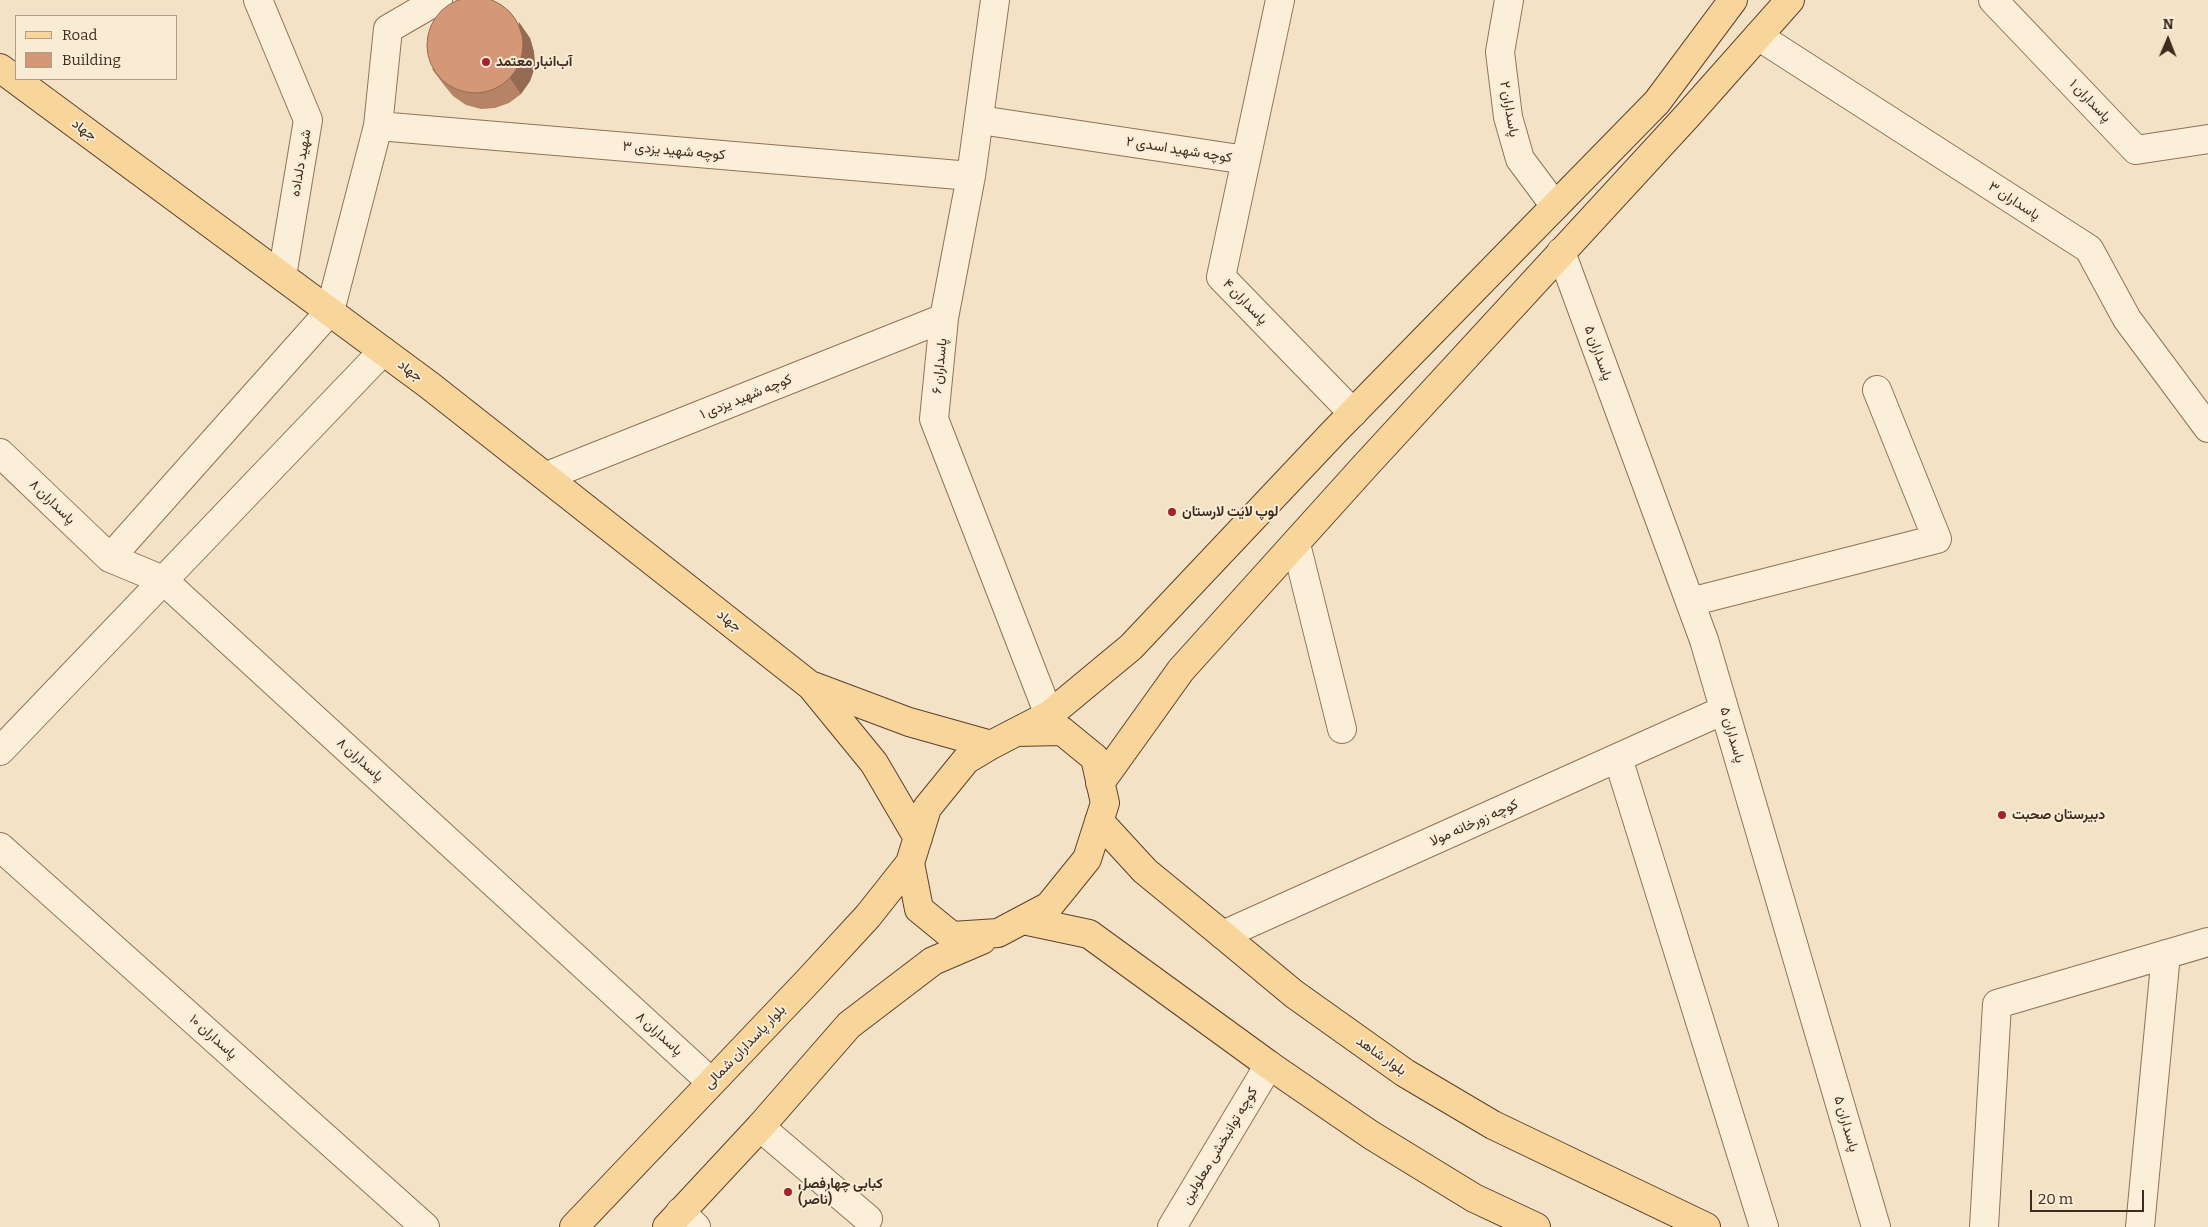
<!DOCTYPE html>
<meta charset="utf-8">
<style>
body{margin:0}
#map{position:relative;width:2208px;height:1227px;overflow:hidden;background:#f3e2c5;font-family:Bitter,serif}
canvas{display:block}
.legend{position:absolute;left:15px;top:15px;width:162px;height:65px;box-sizing:border-box;background:#f9ecd5;border:1px solid #ae9f8c;margin:0;padding:6px 9px;list-style:none;font-size:15px;color:#3e2b1e}
.legend li{display:flex;align-items:center;gap:10px;height:25px}
.legend b{width:25px;border:1px solid #ae9f8c}
.north{position:absolute;left:2143px;top:15px;width:50px;height:50px;-webkit-text-stroke:4px #f9ecd5;paint-order:stroke;rotate:1deg;font-size:14px;font-weight:700;line-height:20px;text-align:center;color:#3e2b1e}
.north::after{content:'';display:block;margin:auto;width:18px;height:22px;background:#3e2b1e;clip-path:polygon(50% 0,100% 100%,50% 72%,0 100%)}
.scale{position:absolute;left:2030px;top:1190px;width:114px;height:22px;box-sizing:border-box;border:2px solid #3e2b1e;border-top:0;padding-left:6px;font-size:15px;line-height:18px;white-space:nowrap;color:#3e2b1e;-webkit-text-stroke:4px #f9ecd5;paint-order:stroke}
</style>
<div id="map">
<canvas width="2208" height="1227"></canvas>
<ul class="legend">
<li><b style="height:6px;background:#f8d59a"></b>Road</li>
<li><b style="height:14px;background:#d49877"></b>Building</li>
</ul>
<div class="north">N</div>
<div class="scale">20 m</div>
</div>
<script>
const ctx = document.querySelector('canvas').getContext('2d');
ctx.lineJoin = 'round';
function poly(rows) {
  const path = new Path2D();
  for (const r of rows) {
    if (r.length === 3) {
      path.moveTo(r[0] + r[2], r[1]);
      path.arc(r[0], r[1], r[2], 0, 2 * Math.PI);
      continue;
    }
    path.moveTo(r[0], r[1]);
    for (let i = 2; i < r.length; i += 2) path.lineTo(r[i], r[i + 1]);
  }
  return path;
}
function strokePath(path, color, width, dash) {
  ctx.strokeStyle = color;
  ctx.lineWidth = width;
  ctx.lineCap = dash ? 'butt' : 'round';
  ctx.setLineDash(dash || []);
  ctx.stroke(path);
}
function fillPath(path, color) {
  ctx.fillStyle = color;
  ctx.fill(path, 'evenodd');
}
function write(font, color, halo, rows, align = 'center') {
  ctx.font = font + ' Bitter,Vazirmatn,serif';
  ctx.lineWidth = 4;
  ctx.setLineDash([]);
  ctx.textBaseline = 'middle';
  ctx.strokeStyle = halo;
  ctx.fillStyle = color;
  for (const [text, x, y, turn = 0] of rows) {
    ctx.save();
    ctx.translate(x, y);
    ctx.rotate((+turn || 0) * Math.PI / 180);
    ctx.textAlign = isNaN(turn) ? turn : align;
    if (halo) ctx.strokeText(text, 0, 0);
    ctx.fillText(text, 0, 0);
    ctx.restore();
  }
}
const minor = poly([
 [258,0,308,120,282,276],
 [995,0,971,176,944,318,934,419,1049,715],
 [1280,0,1221,277,1353,413],
 [1509,0,1500,52,1508,117,1520,159,1555,206],
 [1993,0,2136,150,2208,139],
 [1758,36,2089,249,2127,319,2208,428],
 [980,120,1246,160],
 [378,126,971,176],
 [1561,252,1704,640,1876,1227],
 [0,453,110,558,163,580,711,1082],
 [547,476,944,318],
 [1296,544,1342,729],
 [110,558,330,311,378,126,388,29,438,0],
 [1690,602,1937,539,1877,390],
 [0,751,383,351],
 [1618,758,1764,1227],
 [0,847,425,1227],
 [1223,935,1724,710],
 [760,1127,868,1219],
 [680,1212,696,1227],
 [1172,1227,1269,1065],
 [1984,1227,1997,1004,2208,942],
 [2140,1227,2166,954]
]);
const major = poly([
 [0,68,429,385,811,686,874,763,918,838],
 [813,686,909,722,991,745],
 [1062,731,1095,758,1105,803,1087,859,1049,906,998,933,952,936,919,909,910,863,927,808,966,760,991,745,1016,732,1062,731],
 [1016,732,1049,715,1131,647,1335,431,1657,102,1733,0],
 [1100,783,1181,670,1365,466,1688,115,1790,0],
 [1099,821,1145,871,1223,935,1294,994,1405,1073,1493,1125,1706,1227],
 [1023,920,1089,934,1269,1065,1371,1135,1474,1198,1536,1227],
 [574,1227,809,980,868,916,910,863],
 [667,1227,760,1127,849,1025,933,961,982,940]
]);
const wall = poly([
 [530,38,534,52,535,67,530,81,521,94,509,103,495,108,481,109,466,105,453,96,444,85,432,69]
]);
const shadedWall = poly([
 [519,22,530,38,534,52,535,67,530,81,521,94,510,78]
]);
const building = poly([
 [475,45,48]
]);
const markers = [
 [486,62,5,"#a5222c"],
 [1172,512,5,"#a5222c"],
 [2002,815,5,"#a5222c"],
 [788,1192,5,"#a5222c"]
];
const poiNames = [
 ["آب‌انبار معتمد",496,62],
 ["لوپ لایت لارستان",1182,512],
 ["دبیرستان صحبت",2012,815],
 ["کبابی چهارفصل",798,1184],
 ["(ناصر)",798,1200]
];
const streetNames = [
 ["پاسداران ۱",2090,101,46],
 ["پاسداران ۲",1509,109,80],
 ["جهاد",84,130,36],
 ["کوچه شهید اسدی ۲",1179,150,9],
 ["کوچه شهید یزدی ۳",674,151,5],
 ["شهید دلداده",301,163,-80],
 ["پاسداران ۳",2014,201,33],
 ["پاسداران ۴",1245,302,46],
 ["پاسداران ۵",1598,353,70],
 ["پاسداران ۶",940,366,-84],
 ["جهاد",410,371,36],
 ["کوچه شهید یزدی ۱",746,397,-22],
 ["پاسداران ۸",52,502,44],
 ["جهاد",729,621,38],
 ["پاسداران ۵",1732,735,74],
 ["پاسداران ۸",360,760,42],
 ["کوچه زورخانه مولا",1474,823,-24],
 ["پاسداران ۸",659,1034,42],
 ["پاسداران ۱۰",213,1037,42],
 ["بلوار پاسداران شمالی",745,1047,-46],
 ["بلوار شاهد",1381,1056,35],
 ["پاسداران ۵",1846,1124,74],
 ["کوچه توانبخشی معلولین",1220,1146,-59]
];
strokePath(minor, '#907259', 30);
strokePath(major, '#5d402d', 30);
strokePath(minor, '#fcefd9', 28);
strokePath(major, '#f8d59a', 28);
fillPath(wall, '#b68366');
fillPath(shadedWall, '#946a53');
fillPath(building, '#d49877');
strokePath(building, '#946a53', 1);
for (const [x, y, r, color] of markers) {
  const dot = new Path2D();
  dot.arc(x, y, r, 0, 2 * Math.PI);
  ctx.fillStyle = color;
  ctx.fill(dot);
  strokePath(dot, '#f9ecd5', 2);
}
write('bold 14px', '#3e2b1e', '#f9ecd5', poiNames, 'left');
write('14px', '#3e2b1e', '#f9ecd5', streetNames);
</script>
